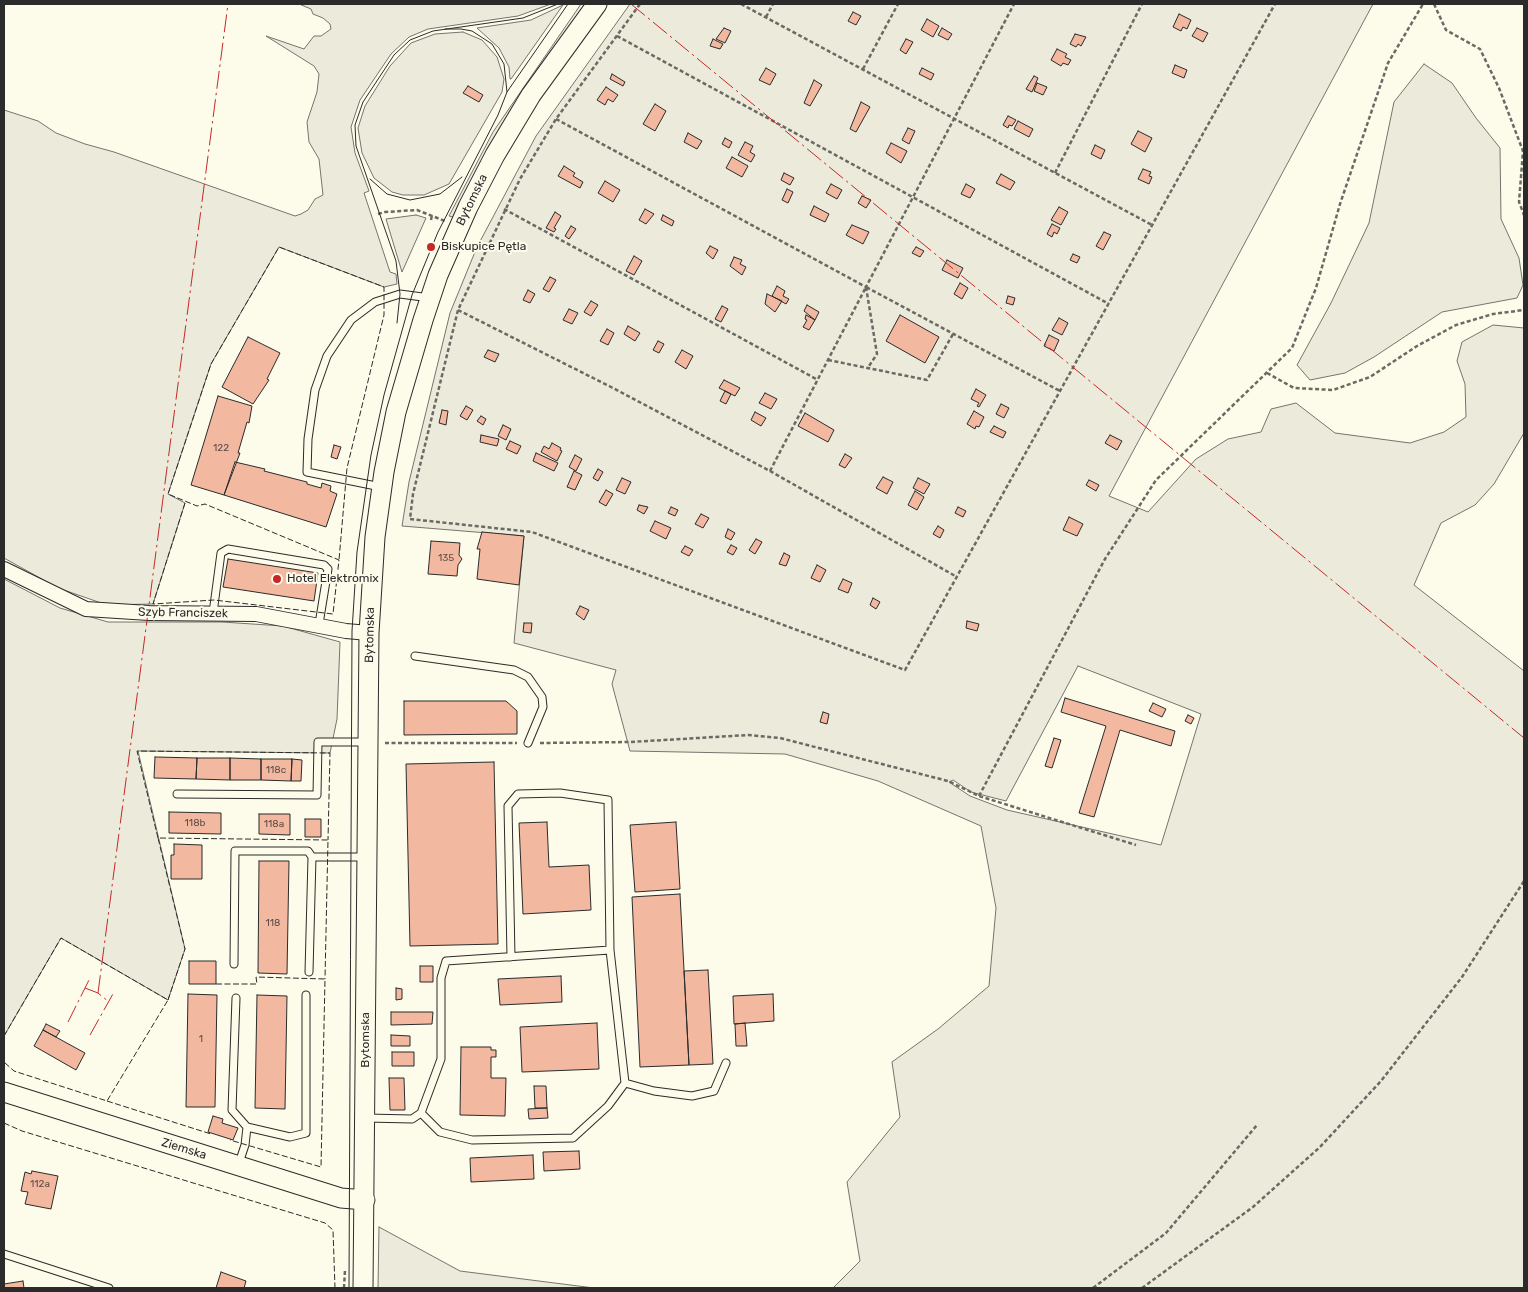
<!DOCTYPE html>
<meta charset="utf-8">
<style>
body{margin:0}
#map{position:relative;width:1528px;height:1292px;overflow:hidden;background:#fdfbea;font-family:Rubik,sans-serif}
canvas{display:block}
.frame{position:absolute;inset:0;border:5px solid #2b2b2b;pointer-events:none}
</style>
<div id="map">
<canvas width="1528" height="1292"></canvas>
<div class="frame"></div>
</div>
<script>
const ctx = document.querySelector('canvas').getContext('2d');
ctx.lineJoin = 'round';
function fillPath(path, color) {
  ctx.fillStyle = color;
  ctx.fill(path, 'evenodd');
}
function poly(rows) {
  const path = new Path2D();
  for (const r of rows) {
    path.moveTo(r[0], r[1]);
    for (let i = 2; i < r.length; i += 2) path.lineTo(r[i], r[i + 1]);
  }
  return path;
}
function strokePath(path, color, width, dash) {
  ctx.strokeStyle = color;
  ctx.lineWidth = width;
  ctx.lineCap = dash ? 'butt' : 'round';
  ctx.setLineDash(dash || []);
  ctx.stroke(path);
}
function write(font, color, halo, rows, align = 'center') {
  ctx.font = font + ' Rubik,sans-serif';
  ctx.lineWidth = 4;
  ctx.setLineDash([]);
  ctx.textBaseline = 'middle';
  ctx.strokeStyle = halo;
  ctx.fillStyle = color;
  for (const [text, x, y, turn = 0] of rows) {
    ctx.save();
    ctx.translate(x, y);
    ctx.rotate((+turn || 0) * Math.PI / 180);
    ctx.textAlign = isNaN(turn) ? turn : align;
    if (halo) ctx.strokeText(text, 0, 0);
    ctx.fillText(text, 0, 0);
    ctx.restore();
  }
}
const green = poly([
 [299,4,551,4,518,16,428,29,409,37,391,54,360,100,351,127,355,153,369,191,364,193,390,272,396,274,397,284,384,287,279,247,211,364,168,494,185,503,153,604,107,605,58,588,4,558,4,110,38,121,56,133,85,144,114,152,295,216,301,214,308,210,315,199,323,195,319,159,309,142,307,122,317,92,319,74,314,66,266,36,304,49,314,36,321,36,331,29,330,24,323,18,313,14,311,9,299,4],
 [581,4,585,4,519,97,478,167,453,217,449,216,493,132,581,4],
 [630,4,1373,4,1109,496,1148,512,1196,459,1228,439,1261,432,1271,409,1296,403,1335,433,1410,443,1444,432,1466,417,1465,384,1457,361,1462,342,1493,325,1524,328,1524,433,1494,484,1475,505,1441,523,1414,585,1524,671,1524,1288,833,1288,860,1261,847,1182,900,1117,892,1062,938,1029,989,986,996,908,981,826,878,781,785,754,630,751,612,684,616,670,514,643,524,536,402,526,409,482,450,313,477,247,536,136,630,4],
 [1078,666,1201,714,1161,845,1007,810,970,796,949,782,953,780,971,792,1006,801,1078,666],
 [563,5,511,79,510,79,509,67,499,48,477,28,531,20,563,5],
 [463,32,482,40,497,57,504,79,502,92,449,184,424,195,403,195,392,192,374,178,362,153,358,128,365,106,390,66,411,43,435,34,463,32],
 [1424,64,1452,83,1476,118,1500,148,1501,219,1519,258,1523,285,1517,298,1442,312,1374,357,1345,373,1310,380,1297,365,1331,303,1369,223,1394,102,1424,64],
 [416,215,426,218,402,272,386,219,416,215],
 [4,579,60,608,108,622,222,622,283,626,340,642,337,719,330,753,138,751,185,949,168,1000,61,938,4,1036,4,579],
 [379,1227,460,1271,594,1288,378,1288,379,1227]
]);
const building = poly([
 [853,12,861,16,856,25,848,21,853,12],
 [1179,14,1191,20,1187,29,1183,27,1181,31,1173,27,1179,14],
 [927,19,939,26,933,37,921,30,927,19],
 [724,28,731,31,725,43,716,39,724,28],
 [942,28,952,34,948,40,938,35,942,28],
 [1197,28,1208,33,1203,42,1192,36,1197,28],
 [1075,34,1086,37,1081,46,1078,44,1076,47,1070,44,1075,34],
 [713,39,723,44,720,49,710,46,713,39],
 [906,39,913,42,906,54,900,50,906,39],
 [1057,49,1067,54,1065,57,1071,60,1068,65,1063,63,1061,66,1051,60,1057,49],
 [1175,65,1187,70,1184,78,1172,73,1175,65],
 [766,68,776,74,770,85,759,80,766,68],
 [922,68,934,74,931,80,919,74,922,68],
 [612,74,625,82,623,86,610,79,612,74],
 [1034,76,1038,78,1032,92,1026,89,1034,76],
 [814,80,822,85,810,106,804,103,814,80],
 [1037,83,1047,87,1043,95,1034,91,1037,83],
 [468,86,483,95,479,102,463,93,468,86],
 [606,87,618,95,613,102,608,99,605,105,597,100,606,87],
 [861,102,870,107,856,132,850,129,861,102],
 [655,104,666,111,655,131,643,124,655,104],
 [1008,116,1016,120,1012,126,1009,125,1008,128,1003,125,1008,116],
 [1018,121,1033,129,1029,137,1014,129,1018,121],
 [908,128,915,131,909,144,902,140,908,128],
 [1138,131,1152,138,1145,152,1131,144,1138,131],
 [688,133,702,141,697,149,684,142,688,133],
 [725,138,732,142,729,148,722,144,725,138],
 [745,142,753,146,750,152,755,155,751,162,738,155,745,142],
 [891,143,907,151,901,163,886,153,891,143],
 [1095,145,1105,150,1101,159,1091,154,1095,145],
 [732,157,748,166,742,177,726,168,732,157],
 [564,166,575,173,573,176,583,182,580,188,558,176,564,166],
 [1143,169,1151,172,1149,176,1152,177,1149,184,1138,179,1143,169],
 [784,173,794,178,790,185,781,180,784,173],
 [1001,174,1015,182,1010,190,996,183,1001,174],
 [605,181,620,190,613,202,598,193,605,181],
 [831,184,842,190,837,199,826,193,831,184],
 [966,184,975,189,970,198,961,194,966,184],
 [787,189,793,192,788,203,782,200,787,189],
 [862,196,871,200,866,208,858,203,862,196],
 [814,206,829,214,825,222,810,215,814,206],
 [1059,207,1068,212,1061,225,1051,220,1059,207],
 [645,209,654,214,646,224,639,220,645,209],
 [555,212,561,216,554,228,556,229,554,232,546,228,555,212],
 [663,215,674,221,672,226,661,220,663,215],
 [1052,224,1060,228,1057,234,1054,232,1052,237,1047,234,1052,224],
 [852,225,869,232,863,244,846,235,852,225],
 [571,226,576,229,569,239,565,236,571,226],
 [1104,232,1111,235,1103,250,1096,246,1104,232],
 [710,246,718,250,713,259,706,253,710,246],
 [916,247,924,251,920,257,912,253,916,247],
 [1073,254,1080,257,1077,263,1070,260,1073,254],
 [634,256,642,261,634,275,626,271,634,256],
 [734,257,742,260,740,264,746,267,742,275,730,266,734,257],
 [947,260,963,268,958,278,942,270,947,260],
 [550,277,556,280,549,292,543,289,550,277],
 [960,283,968,288,962,299,954,294,960,283],
 [777,286,785,291,783,296,789,299,786,304,772,296,777,286],
 [528,290,535,294,530,303,523,300,528,290],
 [767,294,782,301,775,312,765,304,767,294],
 [1008,296,1015,298,1013,305,1006,303,1008,296],
 [591,301,598,305,591,316,584,312,591,301],
 [807,305,819,312,815,320,804,311,807,305],
 [722,306,728,309,721,322,715,319,722,306],
 [569,309,578,313,572,324,563,320,569,309],
 [806,315,815,320,809,330,803,327,807,320,805,319,806,315],
 [900,315,939,337,925,363,886,341,900,315],
 [1059,318,1068,323,1062,335,1052,330,1059,318],
 [628,326,640,333,635,341,624,334,628,326],
 [607,329,614,333,608,345,600,341,607,329],
 [1049,335,1059,340,1054,351,1044,346,1049,335],
 [248,337,280,353,267,379,269,380,253,404,222,387,248,337],
 [658,341,664,344,659,353,653,350,658,341],
 [488,350,499,354,495,362,484,357,488,350],
 [682,350,693,356,686,369,675,362,682,350],
 [724,380,740,388,735,396,719,388,724,380],
 [976,389,986,395,979,407,977,406,979,403,971,399,976,389],
 [725,391,731,394,726,404,720,401,725,391],
 [765,393,777,399,771,409,759,403,765,393],
 [218,396,252,406,249,423,247,422,238,453,240,453,224,495,191,485,218,396],
 [1001,404,1009,408,1004,418,996,414,1001,404],
 [466,406,473,410,467,420,460,416,466,406],
 [442,410,448,411,446,425,439,423,442,410],
 [974,411,984,417,979,427,976,426,975,429,967,424,974,411],
 [755,412,766,418,761,426,751,420,755,412],
 [805,413,834,430,828,442,798,426,805,413],
 [481,416,486,419,483,425,477,421,481,416],
 [503,425,511,429,506,440,498,436,503,425],
 [994,426,1006,432,1003,438,990,432,994,426],
 [481,435,499,439,497,446,480,442,481,435],
 [1110,435,1122,441,1117,450,1105,443,1110,435],
 [510,441,521,446,517,454,506,449,510,441],
 [552,443,561,448,560,450,562,451,557,461,541,452,544,446,549,449,552,443],
 [334,445,341,447,337,459,331,457,334,445],
 [536,453,558,463,554,471,533,461,536,453],
 [845,454,852,458,845,468,839,465,845,454],
 [575,455,582,459,576,471,569,467,575,455],
 [235,462,265,469,264,471,307,482,307,484,321,488,322,483,331,486,330,491,337,494,326,527,224,495,235,462],
 [598,469,603,472,598,481,593,478,598,469],
 [574,471,582,475,575,490,567,487,574,471],
 [883,477,893,482,887,494,876,488,883,477],
 [622,478,631,482,625,494,616,490,622,478],
 [918,478,930,484,924,494,913,488,918,478],
 [1089,480,1099,485,1096,491,1086,485,1089,480],
 [606,490,613,494,606,506,599,502,606,490],
 [915,491,924,497,917,510,908,505,915,491],
 [639,505,648,507,644,514,637,510,639,505],
 [671,507,678,510,675,516,668,513,671,507],
 [958,507,966,511,963,517,955,513,958,507],
 [701,514,709,518,703,528,695,524,701,514],
 [1069,517,1083,524,1077,536,1063,530,1069,517],
 [655,521,671,528,666,539,650,531,655,521],
 [938,526,944,530,940,538,933,534,938,526],
 [728,529,735,533,731,540,725,537,728,529],
 [482,532,524,536,519,585,477,579,480,549,477,549,482,532],
 [756,539,762,542,755,554,749,550,756,539],
 [431,541,460,543,459,555,462,559,458,565,457,576,428,574,431,541],
 [731,545,737,548,733,555,727,552,731,545],
 [685,546,693,550,689,556,681,552,685,546],
 [784,553,790,556,786,566,779,564,784,553],
 [228,559,318,573,314,601,223,587,228,559],
 [817,565,826,570,820,582,811,578,817,565],
 [843,579,852,583,848,593,838,589,843,579],
 [873,598,880,602,876,609,870,605,873,598],
 [580,606,589,610,584,620,576,614,580,606],
 [967,621,979,624,977,631,966,628,967,621],
 [524,623,532,623,531,633,523,632,524,623],
 [1065,698,1175,731,1171,746,1120,730,1094,817,1079,813,1106,726,1061,712,1065,698],
 [404,701,506,701,517,711,517,734,404,735,404,701],
 [1153,703,1166,709,1162,717,1149,711,1153,703],
 [823,712,829,714,827,724,820,722,823,712],
 [1188,715,1194,718,1191,724,1185,721,1188,715],
 [1054,738,1061,740,1052,768,1045,766,1054,738],
 [155,757,197,758,196,779,154,778,155,757],
 [197,758,230,758,230,780,196,779,197,758],
 [230,758,261,759,261,780,230,780,230,758],
 [261,759,292,759,291,781,261,780,261,759],
 [292,759,302,760,301,781,291,781,292,759],
 [494,762,498,944,410,946,406,764,494,762],
 [169,812,221,813,221,834,169,833,169,812],
 [259,814,290,814,290,835,259,834,259,814],
 [305,819,321,819,321,837,305,837,305,819],
 [547,822,549,867,589,865,591,910,523,914,519,823,547,822],
 [676,822,680,889,635,892,630,825,676,822],
 [174,844,202,845,202,879,171,879,171,855,174,855,174,844],
 [259,861,289,861,287,974,258,973,259,861],
 [680,894,689,1065,640,1067,632,897,680,894],
 [189,961,216,961,216,984,189,984,189,961],
 [420,966,433,966,433,982,420,982,420,966],
 [708,970,713,1064,689,1065,684,971,708,970],
 [561,976,562,1002,500,1005,498,979,561,976],
 [396,988,402,989,402,999,396,1000,396,988],
 [188,994,217,995,215,1107,186,1107,188,994],
 [773,994,774,1021,734,1024,733,996,773,994],
 [257,995,287,996,285,1109,255,1108,257,995],
 [391,1012,433,1012,432,1024,391,1025,391,1012],
 [597,1023,599,1069,522,1072,520,1027,597,1023],
 [745,1023,747,1046,736,1046,735,1024,745,1023],
 [46,1024,60,1031,56,1037,43,1030,46,1024],
 [43,1030,85,1053,76,1070,34,1046,43,1030],
 [391,1035,410,1036,410,1046,391,1046,391,1035],
 [461,1047,491,1047,491,1050,496,1050,496,1057,491,1057,491,1078,506,1078,505,1116,460,1115,461,1047],
 [392,1052,414,1052,414,1066,392,1066,392,1052],
 [389,1078,404,1078,405,1110,390,1110,389,1078],
 [534,1086,546,1086,547,1108,535,1108,534,1086],
 [547,1108,548,1118,529,1119,528,1109,547,1108],
 [213,1116,223,1119,222,1123,238,1128,233,1140,208,1132,213,1116],
 [579,1151,580,1169,544,1171,543,1152,579,1151],
 [533,1155,534,1179,471,1182,470,1158,533,1155],
 [32,1171,58,1176,51,1209,25,1204,28,1192,21,1191,25,1172,31,1174,32,1171],
 [221,1272,246,1281,244,1288,216,1288,221,1272],
 [23,1281,24,1288,4,1288,4,1284,23,1281]
]);
const path = poly([
 [640,4,556,119,520,179,458,310,413,494,410,519,532,532,905,670,1275,4],
 [741,4,1152,225],
 [1434,4,1446,30,1480,49,1499,88,1523,151,1519,202,1524,215],
 [766,17,773,4],
 [617,36,1109,304],
 [863,69,898,4],
 [556,119,866,287,1014,4],
 [1055,173,1142,4],
 [504,209,818,380],
 [378,214,385,212,417,210,445,221],
 [431,220,432,215],
 [866,287,877,354,867,369],
 [458,310,611,387,770,471,957,577],
 [828,360,927,380,953,334],
 [1267,373,1294,388,1333,390,1370,377,1417,346,1456,325,1493,314,1524,310],
 [770,471,866,287,1060,391],
 [385,743,517,743],
 [540,743,631,742,748,735,780,738,948,781,979,796,1136,845],
 [979,796,1105,559,1156,480,1292,348,1316,288,1340,204,1388,63,1423,4],
 [344,1288,345,1270],
 [1093,1288,1166,1233,1257,1125],
 [1142,1288,1253,1207,1320,1147,1381,1081,1462,977,1524,881]
]);
const lane = poly([
 [381,487,307,472,308,439,315,390,327,356,351,320,375,302,400,294,430,298],
 [213,613,221,553,228,549,324,565,328,569,319,624],
 [415,656,514,670,528,677,542,697,543,707,528,743],
 [177,794,317,795,318,742,367,742],
 [234,964,235,851,308,851,312,857,366,857],
 [309,972,312,857],
 [236,998,232,1110,247,1127,245,1145,238,1166],
 [625,1083,654,1091,692,1096,714,1091,726,1063],
 [421,1113,440,1132,472,1140,573,1138,608,1106,625,1083,610,950,608,800,560,793,518,794,508,806,511,957],
 [366,1118,412,1119,421,1113,441,1059,441,978,446,961,610,950],
 [247,1127,290,1137,306,1133,306,995],
 [4,1254,109,1288]
]);
const street = poly([
 [4,569,86,609,149,613,256,614,346,631,369,633]
]);
const secondary = poly([
 [4,1092,341,1198,365,1200],
 [363,1288,369,633,375,537,384,472,396,412,423,320,438,275,468,207,495,155,531,95,597,4]
]);
const tram = poly([
 [507,92,568,4],
 [370,179,387,194,410,200,440,194,462,177],
 [397,323,400,294,396,261,356,146,355,125,363,102,394,55,410,40,433,31,523,18,558,4],
 [349,1288,352,631,357,552,371,455,384,395,412,295,438,232,498,115,507,92,504,64,492,44,472,31,461,29,445,29]
]);
const fence = poly([
 [185,503,153,604,214,600,333,614,339,560,205,504,197,506,168,494,211,364,279,247,384,287,384,315,347,468,339,560],
 [158,838,137,751,330,753,328,840],
 [216,984,257,984,256,977,325,979,321,1167,230,1140],
 [168,1000,185,949,158,838,328,840,325,979],
 [4,1036,61,938,168,1000,107,1101,14,1071,4,1062],
 [107,1101,211,1134],
 [4,1123,22,1131,325,1223,333,1230,335,1288]
]);
const power = poly([
 [631,4,1524,738],
 [85,988,98,993,109,1002],
 [98,993,228,4],
 [68,1022,90,978],
 [90,1035,114,992]
]);
const markers = [
 [431,247,5,"#c62828"],
 [277,579,5,"#c62828"]
];
const numberNames = [
 ["122",221,448],
 ["135",446,558],
 ["118c",276,770],
 ["118b",195,823],
 ["118a",274,824],
 ["118",273,923],
 ["1",201,1039],
 ["112a",40,1184]
];
const streetNames = [
 ["Bytomska",472,200,-64],
 ["Szyb Franciszek",183,613,1],
 ["Bytomska",370,635,-89],
 ["Bytomska",366,1040,-90],
 ["Ziemska",184,1149,17]
];
const poiNames = [
 ["Biskupice Pętla",441,247],
 ["Hotel Elektromix",287,579]
];
fillPath(green, '#ecebdb');
strokePath(green, '#74746e', 1);
fillPath(building, '#f2b8a0');
strokePath(building, '#2b2b2b', 1);
strokePath(lane, '#2b2b2b', 9);
strokePath(street, '#2b2b2b', 16);
strokePath(secondary, '#2b2b2b', 21);
strokePath(path, '#6a6964', 2.5, [4, 2.5]);
strokePath(lane, '#fdfbea', 7);
strokePath(street, '#fdfbea', 14);
strokePath(secondary, '#fdfbea', 19);
strokePath(tram, '#2b2b2b', 1);
strokePath(fence, '#2b2b2b', 1, [6, 2.5]);
strokePath(power, '#c62828', 1, [18, 4, 2.5, 4]);
for (const [x, y, r, color] of markers) {
  const dot = new Path2D();
  dot.arc(x, y, r, 0, 2 * Math.PI);
  ctx.fillStyle = color;
  ctx.fill(dot);
  strokePath(dot, '#fdfbea', 2);
}
write('10px', '#5d4e48', null, numberNames);
write('12px', '#2b2b2b', '#fdfbea', streetNames);
write('12px', '#2b2b2b', '#fdfbea', poiNames, 'left');
</script>
